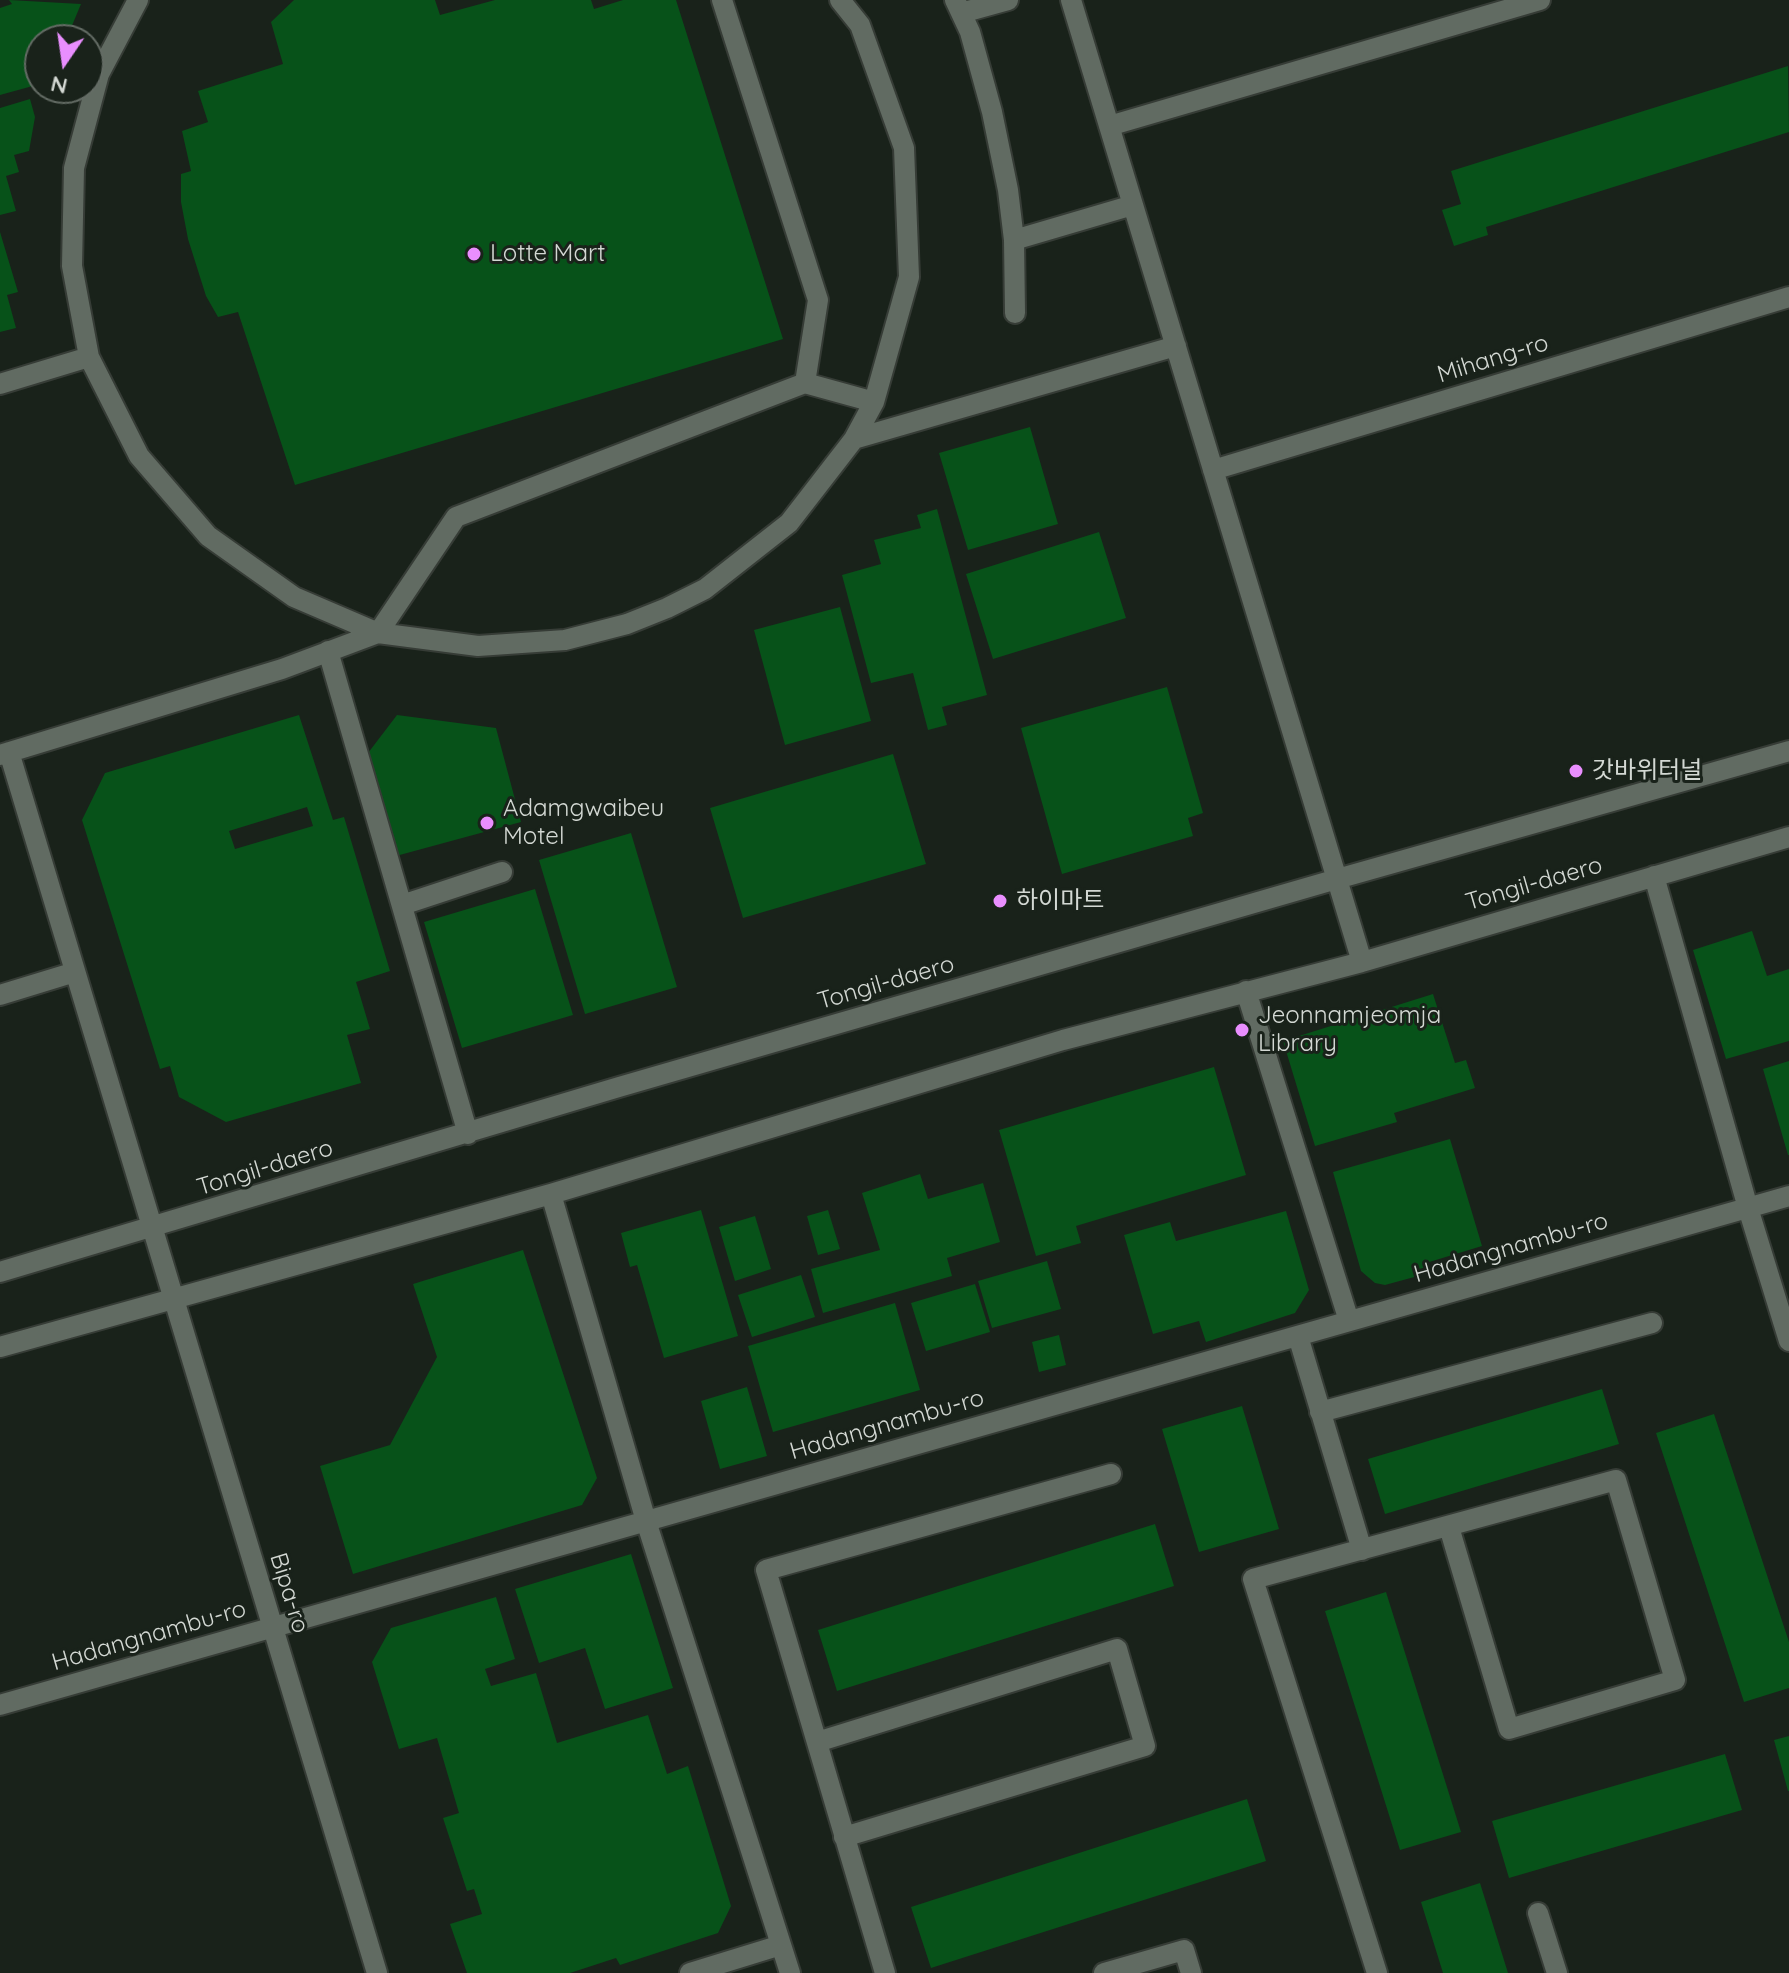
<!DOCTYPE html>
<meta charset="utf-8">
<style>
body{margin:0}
#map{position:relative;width:1789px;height:1973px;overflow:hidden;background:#19221a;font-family:Quicksand,sans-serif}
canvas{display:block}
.north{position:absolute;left:24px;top:24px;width:80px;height:80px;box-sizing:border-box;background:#19221a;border:2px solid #636b64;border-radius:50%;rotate:193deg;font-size:22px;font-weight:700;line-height:32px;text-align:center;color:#d3d8d3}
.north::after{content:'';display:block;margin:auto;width:28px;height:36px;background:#e98efe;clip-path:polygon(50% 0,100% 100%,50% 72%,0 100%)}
</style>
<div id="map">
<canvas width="1789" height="1973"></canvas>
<div class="north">N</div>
</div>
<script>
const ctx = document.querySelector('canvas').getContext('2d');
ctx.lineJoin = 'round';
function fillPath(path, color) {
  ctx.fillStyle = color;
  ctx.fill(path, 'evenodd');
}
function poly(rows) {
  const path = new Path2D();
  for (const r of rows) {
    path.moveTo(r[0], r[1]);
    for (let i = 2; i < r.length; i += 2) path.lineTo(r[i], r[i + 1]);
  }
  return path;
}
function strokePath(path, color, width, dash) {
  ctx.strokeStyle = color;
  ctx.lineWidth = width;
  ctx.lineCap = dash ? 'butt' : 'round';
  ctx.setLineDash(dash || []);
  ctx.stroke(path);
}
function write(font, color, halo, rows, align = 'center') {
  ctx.font = font + ' Quicksand,"Noto Sans KR",sans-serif';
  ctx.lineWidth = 6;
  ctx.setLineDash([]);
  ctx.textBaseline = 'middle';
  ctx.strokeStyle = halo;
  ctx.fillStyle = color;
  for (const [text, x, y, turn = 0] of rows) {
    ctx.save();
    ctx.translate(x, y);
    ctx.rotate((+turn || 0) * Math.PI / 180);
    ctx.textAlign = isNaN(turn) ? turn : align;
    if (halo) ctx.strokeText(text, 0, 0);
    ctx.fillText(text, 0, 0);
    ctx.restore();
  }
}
const building = poly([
 [9,0,81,4,66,40,40,40,40,84,0,95,0,8,12,4],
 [294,0,435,0,440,15,495,0,591,0,594,9,623,0,676,0,783,339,295,485,238,312,218,317,206,296,188,239,181,202,181,174,191,171,182,131,208,122,198,91,283,64,271,22],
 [1788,66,1789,132,1486,227,1488,235,1454,246,1442,210,1461,204,1451,171],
 [30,99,35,117,29,151,14,155,19,172,6,176,16,211,0,215,0,108],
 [0,232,18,292,7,295,16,328,0,332],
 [1030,427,1058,524,968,550,939,453],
 [937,509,987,695,942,707,947,725,928,730,913,673,871,683,842,575,881,564,874,540,921,528,917,515],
 [1099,532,1126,618,993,659,966,574],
 [840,607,871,721,785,745,754,630],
 [1167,687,1203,813,1188,818,1193,836,1062,874,1021,728],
 [299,715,333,820,344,817,390,971,356,982,370,1029,347,1035,361,1083,226,1122,179,1097,170,1066,160,1069,82,820,105,773],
 [307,807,313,826,235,849,229,831],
 [397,715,496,728,521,822,396,856,368,753],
 [893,754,926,864,743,918,710,808],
 [631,833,677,987,585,1014,539,860],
 [535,889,573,1015,462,1048,424,922],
 [1752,931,1767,976,1789,969,1789,1041,1726,1059,1693,950],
 [1433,994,1455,1063,1466,1060,1475,1088,1394,1113,1397,1122,1315,1146,1283,1041],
 [1789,1061,1789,1155,1788,1155,1763,1069],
 [1214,1067,1246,1175,1076,1226,1081,1243,1036,1256,999,1130],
 [1450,1139,1482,1246,1426,1263,1429,1273,1385,1285,1375,1283,1361,1271,1333,1172],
 [920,1174,928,1199,983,1183,1000,1242,947,1258,952,1276,823,1313,811,1269,880,1250,862,1193],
 [701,1210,738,1336,664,1358,637,1265,630,1267,621,1233],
 [828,1210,840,1249,818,1255,807,1216],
 [1286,1211,1309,1290,1295,1313,1206,1342,1199,1321,1153,1334,1124,1235,1170,1222,1176,1241],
 [755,1216,771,1269,735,1281,719,1227],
 [523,1250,597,1478,582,1505,353,1574,320,1466,390,1445,437,1357,413,1284],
 [1047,1261,1061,1309,992,1328,978,1281],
 [801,1275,815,1317,752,1337,738,1295],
 [975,1284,990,1332,926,1351,911,1303],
 [895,1303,920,1390,773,1432,748,1346],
 [1059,1335,1066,1365,1039,1372,1032,1342],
 [747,1387,767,1456,720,1469,701,1401],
 [1602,1389,1619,1444,1385,1514,1368,1459],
 [1242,1406,1279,1529,1199,1552,1162,1429],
 [1714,1414,1789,1642,1789,1688,1744,1702,1656,1433],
 [1155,1524,1174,1586,837,1691,818,1630],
 [631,1554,673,1688,605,1709,585,1648,539,1663,515,1589],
 [1386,1592,1461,1832,1400,1850,1325,1611],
 [496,1597,515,1659,485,1669,491,1686,536,1673,557,1743,648,1715,667,1774,688,1766,731,1906,718,1933,620,1965,616,1958,570,1973,467,1973,450,1924,482,1914,474,1889,467,1891,443,1818,459,1813,437,1738,399,1749,372,1662,391,1628],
 [1789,1736,1789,1791,1788,1791,1774,1740],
 [1725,1754,1742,1810,1509,1878,1492,1821],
 [1247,1799,1266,1861,931,1968,911,1907],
 [1480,1883,1508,1973,1443,1973,1421,1902]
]);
const minor = poly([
 [138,0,99,74,74,168,72,266,89,357,139,456,208,536,294,597,378,633,478,646,565,640,627,624,667,608,705,589,789,523,854,439,874,402,909,277,904,148,860,25,840,0],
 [722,0,818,300,805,383],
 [955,0,970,32,992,112,1008,190,1014,240,1015,313],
 [1071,0,1362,962],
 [961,13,1008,0],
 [1109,126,1540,0],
 [1014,240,1133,205],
 [0,384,89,357],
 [854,439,1176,346],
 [1213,470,1789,297],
 [328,651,468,1134],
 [9,752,377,1973],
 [0,755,282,669,378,633,456,517,805,383,874,402],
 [1654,876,1748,1208,1789,1341],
 [402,905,502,872],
 [1246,991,1349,1321],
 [0,995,75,972],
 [551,1194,646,1521,790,1973],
 [0,1272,619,1087,1337,879,1789,751],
 [1298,1336,1362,1550],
 [0,1347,551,1194,1063,1040,1362,962,1789,837],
 [1320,1412,1652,1323],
 [0,1705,1789,1196],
 [817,1742,1117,1649,1145,1746,844,1837],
 [1538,1913,1557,1973],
 [690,1973,781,1945],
 [885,1973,766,1570,1111,1474],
 [1104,1973,1184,1950,1191,1973],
 [1377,1973,1253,1579,1616,1480,1675,1680,1509,1729,1449,1527]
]);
const markers = [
 [474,254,8,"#e98efe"],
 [1576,771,8,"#e98efe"],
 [487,823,8,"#e98efe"],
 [1000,901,8,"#e98efe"],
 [1242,1030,8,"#e98efe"]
];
const poiNames = [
 ["Lotte Mart",490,254],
 ["갓바위터널",1592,771],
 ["Adamgwaibeu",503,809],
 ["Motel",503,837],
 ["하이마트",1016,901],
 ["Jeonnamjeomja",1258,1016],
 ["Library",1258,1044]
];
const streetNames = [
 ["Mihang-ro",1493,359,-17],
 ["Tongil-daero",1534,884,-16],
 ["Tongil-daero",886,983,-16],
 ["Tongil-daero",265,1168,-17],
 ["Hadangnambu-ro",1511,1248,-16],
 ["Hadangnambu-ro",887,1425,-16],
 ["Bipa-ro",289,1593,73],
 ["Hadangnambu-ro",149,1636,-16]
];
fillPath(building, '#075219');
strokePath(minor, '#363c36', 24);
strokePath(minor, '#616b62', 20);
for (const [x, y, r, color] of markers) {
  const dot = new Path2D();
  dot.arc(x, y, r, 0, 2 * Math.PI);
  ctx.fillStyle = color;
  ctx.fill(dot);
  strokePath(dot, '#19221a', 3);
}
write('24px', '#d3d8d3', '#19221a', poiNames, 'left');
write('24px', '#d3d8d3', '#19221a', streetNames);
</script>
